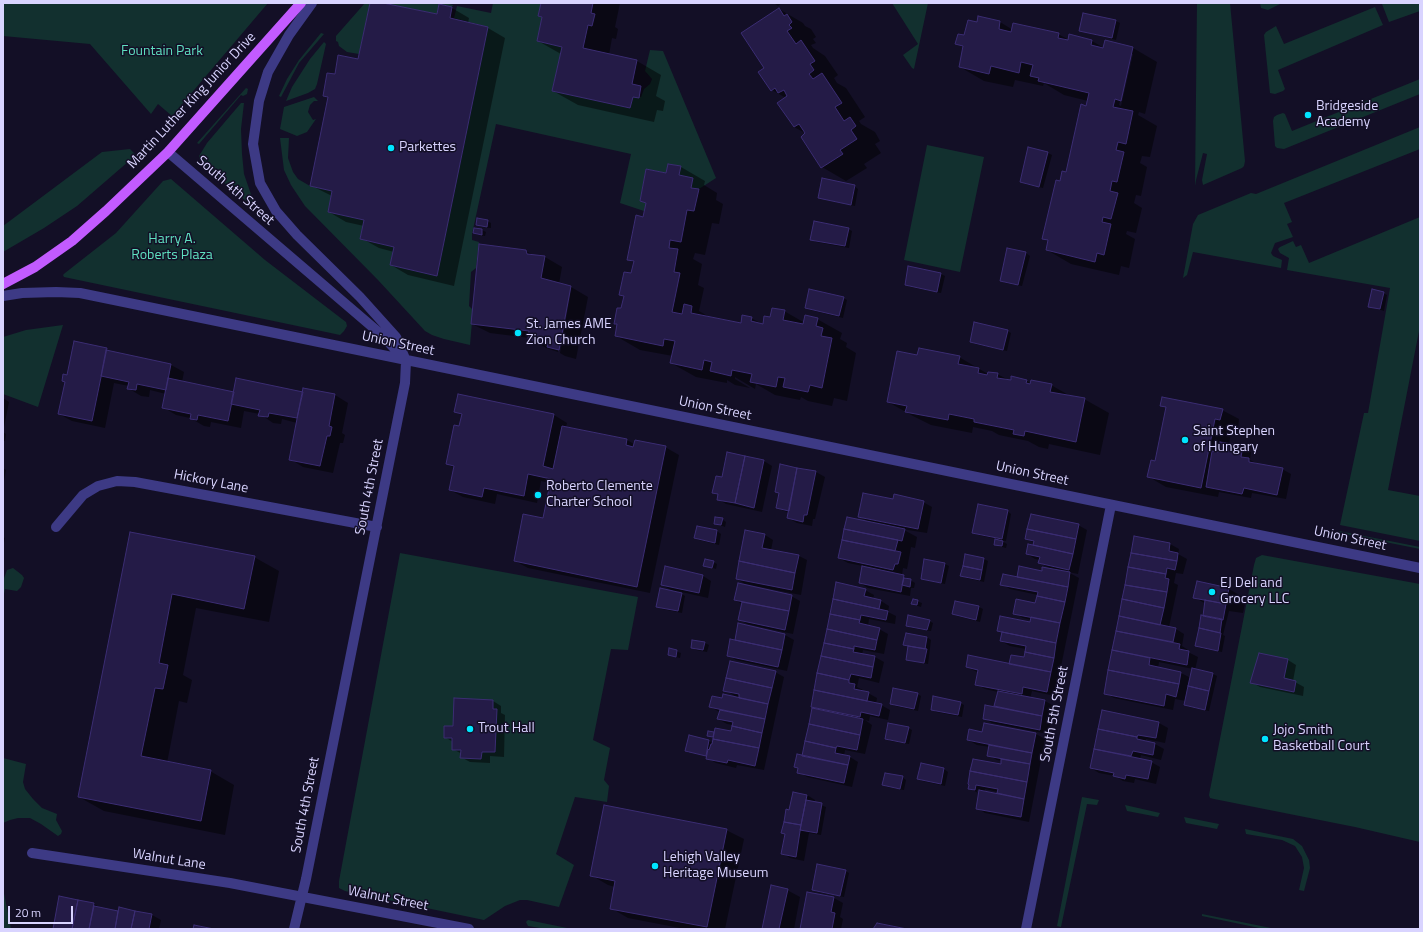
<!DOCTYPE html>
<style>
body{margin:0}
#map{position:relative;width:1423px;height:932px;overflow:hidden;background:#130f26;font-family:"Titillium Web",sans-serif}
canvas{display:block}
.frame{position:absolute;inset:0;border:4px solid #d9d4ff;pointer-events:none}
.scale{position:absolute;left:8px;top:906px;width:65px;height:18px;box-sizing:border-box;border:2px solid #d9d4ff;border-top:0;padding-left:5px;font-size:12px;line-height:14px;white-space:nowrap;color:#d9d4ff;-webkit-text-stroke:3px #130f26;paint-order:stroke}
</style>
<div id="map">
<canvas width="1423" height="932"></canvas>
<div class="frame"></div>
<div class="scale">20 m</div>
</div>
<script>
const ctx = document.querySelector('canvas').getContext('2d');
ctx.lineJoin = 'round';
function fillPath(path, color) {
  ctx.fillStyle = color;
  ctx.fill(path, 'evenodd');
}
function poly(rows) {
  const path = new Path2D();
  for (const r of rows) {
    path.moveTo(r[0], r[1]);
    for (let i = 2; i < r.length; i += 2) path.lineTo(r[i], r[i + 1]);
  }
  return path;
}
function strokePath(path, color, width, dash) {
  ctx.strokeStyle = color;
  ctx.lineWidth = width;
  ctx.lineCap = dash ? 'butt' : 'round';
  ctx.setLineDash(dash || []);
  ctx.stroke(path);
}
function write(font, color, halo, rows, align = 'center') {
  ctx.font = font + ' "Titillium Web",sans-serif';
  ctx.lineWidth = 3;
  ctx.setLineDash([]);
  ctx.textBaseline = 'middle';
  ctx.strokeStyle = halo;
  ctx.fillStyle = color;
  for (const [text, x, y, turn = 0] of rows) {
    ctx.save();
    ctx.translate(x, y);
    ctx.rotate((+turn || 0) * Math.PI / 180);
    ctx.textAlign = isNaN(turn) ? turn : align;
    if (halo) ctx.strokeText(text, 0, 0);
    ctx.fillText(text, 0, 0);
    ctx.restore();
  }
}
const green = poly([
 [3,3,268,3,172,116,158,104,151,114,90,44,3,36],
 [365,3,370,3,359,54,347,52,339,46,338,42,336,41,336,36],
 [383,3,444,3,453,5,452,7,439,4,437,14],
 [493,3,541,3,538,16,542,17,537,41,562,47,552,91,630,108,633,97,641,97,644,89,650,84,652,79,645,71,650,50,663,51,716,178,699,189,691,188,693,178,679,175,681,166,668,164,666,173,646,169,640,201,646,203,644,211,620,203,631,154,496,124,472,234,472,240,479,242,476,268,471,272,469,306,473,310,470,345,444,339,432,335,425,331,378,280,305,206,291,185,284,170,280,138,289,138,288,158,293,172,298,179,310,186,332,191,328,212,364,220,360,239,394,247,390,265,437,276,488,27,454,18,457,6,491,13],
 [892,3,928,3,914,69,912,68,903,55,918,44],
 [1197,3,1230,3,1245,161,1244,166,1242,168,1203,185,1202,180,1207,154,1203,153,1196,180,1195,186],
 [1260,3,1280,3,1280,4,1268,10,1261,8],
 [1385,3,1420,3,1420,11,1389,22,1382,4],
 [1375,7,1383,25,1278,70,1285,89,1283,91,1275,94,1270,93,1264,35,1266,32,1276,26,1284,44],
 [321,33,324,34,299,63,281,97,279,96,287,79,299,60],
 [324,42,326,44,317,84,315,89,308,93,286,101,292,87,310,59],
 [1420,79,1420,94,1284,149,1277,148,1275,146,1273,121,1274,117,1277,115,1283,113,1285,114,1292,131],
 [246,88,248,89,247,94,243,96,241,95,199,144,197,143],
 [314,97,318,101,314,101,310,105,308,112,313,120,316,119,307,132,297,136,280,129,284,107],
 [241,103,244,103,241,129,242,154,244,174,254,203,253,206,233,191,199,159,199,156,207,143],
 [1420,127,1420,149,1284,203,1292,222,1287,224,1293,237,1275,243,1271,253,1273,256,1282,260,1281,268,1193,252,1187,275,1183,278,1193,224,1198,215,1251,193,1256,194],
 [927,145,984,157,960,272,904,260],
 [130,149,136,155,77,206,44,228,3,252,3,226,102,152],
 [171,179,265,260,342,319,346,322,347,326,344,331,340,335,326,332,64,277,63,275,65,273,116,233,163,181],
 [1420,217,1420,326,1388,490,1420,496,1420,541,1340,525,1364,413,1368,413,1390,288,1287,270,1289,258,1280,253,1278,249,1280,247,1293,241,1296,247,1301,245,1309,263],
 [63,325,38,407,3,394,3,337,26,330],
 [1339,531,1420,547,1420,549,1340,533],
 [400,553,638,597,628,650,611,649,593,740,610,748,604,780,609,786,607,802,575,797,556,854,574,865,559,907,527,900,520,900,505,906,484,920,345,891,339,888,339,881],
 [1262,555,1420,584,1420,842,1355,827,1214,799,1210,798,1209,795,1254,565,1256,558],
 [13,568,22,575,24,578,21,587,17,591,5,589,3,599,3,581,7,570],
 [3,758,26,764,23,782,25,789,33,799,42,808,57,814,56,820,62,831,61,834,58,836,41,824,30,818,18,818,10,820,3,823],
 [1082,797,1099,800,1097,805,1087,804,1061,927,1057,926],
 [1125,805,1160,813,1158,817,1127,811],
 [1184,817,1219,824,1217,829,1186,823],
 [1245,829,1293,839,1302,846,1309,860,1310,868,1304,891,1299,890,1304,868,1302,857,1295,846,1282,840,1246,834],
 [3,888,11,929,3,929],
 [1202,914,1276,929,1264,929,1202,916],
 [528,920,572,929,546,929,528,926,526,922]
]);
const shadow = poly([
 [371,3,378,3,438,15,452,8,469,18,468,23,488,28,505,38,454,286,408,275,391,265,394,252,379,248,361,238,364,226,346,222,329,212,332,196,312,186,328,98,324,95,336,75,359,60],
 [542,3,620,3,615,27,618,29,616,39,612,38,609,55,637,61,661,75,656,96,665,101,663,111,657,110,654,122,578,105,553,91,561,54,538,41,543,18,539,16],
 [774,3,782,3,778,6],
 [779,9,803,23,805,26,811,29,816,37,813,39,816,43,811,45,813,48,825,56,838,75,834,78,837,83,846,88,865,117,859,121,861,124,875,132,880,141,875,144,881,153,864,164,867,168,846,181,822,167,807,134,794,127,786,98,772,90,765,69],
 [1083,14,1116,21,1120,23,1116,40,1084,32,1080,30],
 [979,17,1000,22,1013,30,1058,34,1069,40,1092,41,1104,48,1106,41,1133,48,1157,62,1145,114,1139,112,1138,115,1157,126,1150,157,1142,156,1140,163,1147,167,1141,196,1136,195,1134,203,1142,208,1136,233,1127,231,1126,234,1135,239,1129,268,1121,266,1119,275,1071,264,1047,250,1049,242,1043,238,1061,182,1066,173,1088,101,1064,95,1044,83,1043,86,1015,80,1013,87,984,81,960,67,964,48,956,43,977,24],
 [1131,54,1133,54,1121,106,1119,105],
 [1048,153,1052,155,1043,188,1025,184,1021,181],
 [681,167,705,181,704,185,717,193,716,200,723,204,719,224,712,223,705,255,695,253,693,259,702,264,698,285,704,288,699,311,711,318,742,324,751,318,764,325,771,319,784,311,805,323,817,319,842,333,840,339,847,343,846,347,856,353,847,401,834,398,832,406,808,401,801,397,800,400,775,395,756,384,755,389,735,377,735,379,750,388,735,385,727,380,727,383,696,377,671,363,673,356,640,350,616,336,618,325,615,323,622,310,625,297,621,294,632,274,634,263,628,259,644,218,647,204,641,201,667,174],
 [854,186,858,189,855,206,823,199,819,197],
 [487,221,491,223,491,228,481,227,477,224],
 [848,229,852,231,849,248,816,242,812,239],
 [482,230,486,232,485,236,478,235,474,233],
 [526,251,535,256,545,257,562,267,559,284,571,287,588,297,576,359,565,356,560,353,571,290,569,290,558,352,546,348,530,338,490,333,472,324],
 [1026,253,1030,256,1022,286,1005,283,1001,280],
 [941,274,945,276,941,293,910,287,906,284],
 [1383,293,1387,295,1384,311,1369,306],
 [843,298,847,300,843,318,810,310,806,308],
 [1007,331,1011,333,1007,351,975,344,971,342],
 [106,349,113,353,171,365,184,372,182,382,235,393,303,393,304,389,335,395,348,403,342,433,345,435,343,443,340,443,333,473,303,467,290,459,297,423,282,419,281,424,273,423,260,414,244,411,241,428,211,422,210,427,204,426,190,418,176,415,163,407,166,394,150,390,149,397,141,396,128,388,129,386,114,383,105,428,72,421,59,414,68,376],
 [918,356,959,357,988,374,997,374,1011,381,1012,378,1027,381,1031,383,1051,385,1072,397,1084,399,1109,413,1100,455,1049,444,1048,449,1039,447,1028,441,999,435,992,431,973,427,972,433,931,425,913,416,888,402],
 [3,398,9,402,3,432,6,434,5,441,3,441],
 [1162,405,1222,410,1239,419,1238,429,1232,428,1229,444,1242,447,1251,452,1250,460,1258,464,1282,469,1291,474,1286,499,1252,493,1251,498,1219,492,1218,497,1166,487,1149,477,1156,462,1167,408],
 [455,411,554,415,567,423,566,427,627,440,634,444,665,447,679,455,650,593,528,568,515,561,543,520,551,483,541,481,537,503,497,494,495,504,463,497,450,490,454,468,447,464,460,428,462,416],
 [764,461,772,466,762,512,726,504,718,499,719,495,714,492,723,478],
 [781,465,816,472,825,477,815,519,813,519,812,526,797,523,788,518,789,513,777,508,780,494,776,492],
 [3,468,6,470,3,486],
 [894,501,923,502,932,507,927,533,902,529,917,537,915,548,911,547,907,569,903,568,902,575,915,583,914,588,911,588,910,596,868,588,860,583,863,566,848,563,839,558,869,522,859,516],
 [1007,511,1011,514,1006,541,1000,540,1007,544,1006,548,995,545,996,539,978,535,974,533],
 [722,519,726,522,725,527,715,523],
 [1078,525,1087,530,1078,574,1068,572,1079,578,1055,696,1032,691,1030,699,1045,701,1054,706,1048,734,992,723,984,718,995,708,998,692,985,689,976,684,979,673,967,667,1010,665,1024,658,1026,649,1010,646,1001,641,1003,633,998,630,1031,623,1032,620,1023,618,1014,613,1036,604,1038,595,1010,589,1002,584,1018,578,1043,572,1051,569,1040,563,1040,560,1035,559,1027,554,1034,546,1034,543,1026,538],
 [698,527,717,531,721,534,719,545,699,540,695,538],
 [746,532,765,535,773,540,771,550,799,556,807,560,801,595,745,584,737,579],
 [131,533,254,557,279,571,269,622,196,608,183,675,192,680,187,703,179,701,167,763,210,771,234,785,225,835,104,811,79,797],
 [3,537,5,538,3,548],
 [1135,537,1170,544,1179,549,1178,554,1187,559,1183,574,1176,573,1174,583,1178,585,1169,627,1176,629,1184,634,1182,646,1188,650,1188,652,1198,657,1195,670,1213,674,1217,676,1209,711,1189,707,1185,705,1186,701,1175,699,1173,710,1114,698,1105,693],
 [1159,662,1193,669,1191,678,1181,673,1158,668],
 [966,555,984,559,988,561,984,582,966,578,962,576],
 [925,560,945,564,949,566,945,584,926,580,922,578],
 [713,562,717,564,716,569,704,565],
 [703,576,711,581,708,598,677,591,685,596,682,613,662,609,658,607,675,592,662,585],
 [1197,583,1229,589,1246,599,1243,613,1229,611,1223,635,1225,636,1222,652,1200,648,1196,646,1206,604,1194,597],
 [837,584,865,590,874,595,873,599,881,601,889,606,888,612,896,616,895,624,869,619,868,626,879,629,888,634,884,654,863,650,862,655,875,657,884,662,879,683,859,678,857,687,863,690,863,692,868,693,877,698,876,704,881,705,890,710,888,720,870,716,869,721,865,720,872,725,865,754,845,750,844,756,850,757,858,762,852,787,807,777,799,772,799,769,795,766,803,757,818,710,812,706],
 [791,596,800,601,793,634,747,624,739,619,742,604,735,600],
 [913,600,922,603,921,607,912,604],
 [956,602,979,607,983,609,980,622,957,616,953,614],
 [929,621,933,623,931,631,911,628,907,625],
 [739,625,785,635,794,640,787,671,736,660,728,655,735,641],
 [927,637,931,640,928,664,911,661,907,659,908,647,904,644],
 [705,643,709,645,707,652,696,650,692,647],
 [670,649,681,653,680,658,669,655],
 [1288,660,1296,665,1293,681,1304,687,1303,696,1260,687,1251,682],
 [775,672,784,677,764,770,737,765,736,768,716,763,707,758,711,756,689,751,689,753,686,751,689,736,709,741,713,743,714,738,708,735,714,733,732,733,733,725,727,724,718,719,720,712,710,707,723,700,738,698,725,690],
 [917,694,921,696,918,711,895,706,891,704],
 [493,701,501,706,501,713,505,715,504,757,490,756,490,763,470,762,461,757,462,754,453,749,453,742,445,737],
 [960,703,964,705,962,717,936,712,932,709],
 [1103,711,1159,723,1168,728,1165,743,1146,739,1146,742,1155,744,1164,749,1161,760,1141,755,1140,759,1151,762,1160,767,1156,784,1135,779,1134,783,1123,781,1115,776,1099,773,1091,768],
 [985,724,1036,734,1045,739,1029,822,985,813,977,808,980,792,977,790,977,792,979,794,978,793,969,788,1001,765,1002,761,997,760,988,755,990,747,977,745,968,740,983,733],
 [985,789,998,792,998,795,984,792],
 [908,728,912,730,909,744,890,741,886,738],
 [921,764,944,769,948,772,945,786,922,781,918,779],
 [902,777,906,780,904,790,887,787,883,785],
 [807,795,815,800,815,803,826,807,821,835,809,833,804,861,790,858,782,853,786,835,782,833,790,811],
 [726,830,744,839,725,929,685,929,628,918,611,908,615,887,608,885,591,875],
 [845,871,849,873,844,897,817,892,813,890],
 [787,890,800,897,794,929,763,929],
 [808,893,834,898,843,903,840,917,843,919,841,929,801,929],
 [60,897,94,904,103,909,119,913,120,908,152,915,161,920,159,929,54,929]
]);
const building = poly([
 [370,3,383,3,437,14,439,4,452,7,450,18,488,27,437,276,390,265,394,247,360,239,364,220,328,212,332,191,310,186,328,97,323,96,327,73,335,74,338,55,358,59,370,3],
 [541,3,593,3,591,13,595,14,592,26,588,25,583,48,637,60,632,84,641,86,639,98,633,97,630,108,552,91,562,47,537,41,542,17,538,16,541,3],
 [779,8,784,16,787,14,792,22,789,25,792,28,787,31,796,44,801,40,815,61,810,64,814,70,809,74,813,79,822,73,842,103,835,107,844,121,850,117,856,126,851,130,857,139,840,150,843,154,821,168,801,137,805,133,799,124,794,127,777,103,787,96,784,90,778,93,775,88,771,91,758,72,764,68,741,33,779,8],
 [1083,13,1116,20,1112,38,1079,31,1083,13],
 [978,16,1000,21,999,29,1011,32,1013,23,1059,33,1058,38,1068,40,1069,34,1092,40,1091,45,1103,48,1105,40,1133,47,1121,101,1115,99,1113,107,1133,111,1126,144,1118,142,1116,150,1124,152,1117,182,1112,181,1110,191,1118,193,1111,219,1103,217,1102,222,1111,224,1104,255,1097,253,1095,262,1046,250,1048,240,1042,239,1056,180,1060,181,1062,171,1066,172,1081,104,1086,106,1089,93,1038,81,1039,78,1030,76,1033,65,1021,62,1019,73,991,66,989,74,959,67,963,46,955,44,958,34,964,35,968,20,977,22,978,16],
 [1028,147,1048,152,1039,187,1020,182,1028,147],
 [668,164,681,166,679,175,693,178,691,188,699,189,694,211,687,210,681,242,670,240,669,248,678,249,674,272,680,273,672,312,682,314,684,304,692,306,691,313,741,323,742,315,752,317,751,321,763,324,764,316,770,317,772,308,785,310,783,320,803,324,805,315,818,318,816,326,823,328,821,336,832,338,822,388,810,385,808,392,783,387,785,378,778,377,776,387,750,382,752,374,732,370,731,376,710,371,712,362,704,360,702,370,670,363,675,341,664,339,663,346,615,336,617,324,614,324,617,308,621,308,624,296,619,295,624,272,631,273,634,261,627,260,636,215,643,217,646,203,640,201,646,169,666,173,668,164],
 [822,178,855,185,851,205,818,198,822,178],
 [477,218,488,220,487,227,476,225,477,218],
 [814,221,849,228,845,246,810,240,814,221],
 [474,228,482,229,482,235,473,233,474,228],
 [479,244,526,250,527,254,545,256,541,278,571,286,559,350,547,347,548,343,528,339,529,331,471,324,479,244],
 [1007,248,1026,252,1018,285,1000,281,1007,248],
 [908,266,941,273,937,292,905,285,908,266],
 [809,289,844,297,839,316,805,308,809,289],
 [1372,289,1384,292,1380,309,1368,307,1372,289],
 [974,322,1008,330,1003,350,970,342,974,322],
 [74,341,107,348,92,421,58,414,65,382,62,381,63,374,67,375,74,341],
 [919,348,960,356,958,364,979,368,978,373,987,375,988,372,998,373,997,378,1011,380,1011,376,1027,380,1026,383,1030,384,1031,380,1052,384,1050,392,1085,398,1076,442,1025,431,1024,436,1013,434,1014,430,974,422,974,419,949,414,948,420,905,412,907,406,887,402,897,351,917,355,919,348],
 [106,350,171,364,166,390,137,384,136,390,127,389,129,382,101,376,106,350],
 [168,378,234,392,228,421,198,415,197,420,190,419,191,414,162,408,168,378],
 [236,378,303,392,297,418,269,413,268,417,258,416,260,410,231,404,236,378],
 [303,388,335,394,329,426,332,427,330,436,327,436,320,466,289,460,303,388],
 [458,394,554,414,543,466,553,469,562,426,627,439,626,445,633,447,635,440,666,446,637,587,514,561,523,514,543,518,551,479,528,474,524,496,484,488,482,497,449,490,454,466,446,464,454,425,459,426,462,414,454,412,458,394],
 [1162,397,1223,409,1220,420,1215,419,1201,488,1147,477,1151,460,1155,461,1166,407,1160,406,1162,397],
 [1220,442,1243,446,1241,457,1249,458,1249,462,1283,468,1277,495,1244,488,1242,494,1206,487,1212,451,1218,452,1220,442],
 [727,452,745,456,735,503,717,500,718,494,712,493,716,476,722,477,727,452],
 [745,456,764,460,754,508,735,503,745,456],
 [780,464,797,468,789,511,776,508,779,493,775,492,780,464],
 [797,468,816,471,807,515,804,515,803,522,787,518,797,468],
 [863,493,893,499,894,494,924,501,918,529,858,517,863,493],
 [978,504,1008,510,1002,539,972,533,978,504],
 [1031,514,1079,524,1076,539,1027,529,1031,514],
 [715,517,723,518,721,525,714,524,715,517],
 [847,517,905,529,902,541,844,529,847,517],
 [697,526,717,530,715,543,694,538,697,526],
 [844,529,898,540,895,551,842,540,844,529],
 [1027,529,1076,539,1073,554,1033,545,1034,541,1025,539,1027,529],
 [745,530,765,534,762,548,799,555,795,573,739,561,745,530],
 [130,532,255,556,244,609,172,594,159,663,168,665,163,689,155,688,141,756,211,770,201,821,78,797,130,532],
 [1134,536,1170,543,1169,551,1178,553,1177,561,1131,553,1134,536],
 [995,539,1003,541,1002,546,994,545,995,539],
 [842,540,901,552,898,564,895,564,893,570,838,558,842,540],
 [1028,544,1073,554,1069,570,1038,563,1040,557,1026,554,1028,544],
 [1131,553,1177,561,1175,570,1167,568,1166,574,1128,567,1131,553],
 [965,554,984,558,982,570,963,566,965,554],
 [705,559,714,561,712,568,703,566,705,559],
 [924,559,945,563,941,583,921,579,924,559],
 [739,561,795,573,792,590,736,579,739,561],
 [665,566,703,575,699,593,661,585,665,566],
 [862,566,904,575,901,592,859,583,862,566],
 [963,566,982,570,980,580,960,576,963,566],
 [1019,566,1042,571,1042,567,1070,572,1068,587,1017,577,1019,566],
 [1128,567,1166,574,1165,578,1169,579,1167,592,1125,585,1128,567],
 [1003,574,1068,587,1065,602,1037,596,1038,592,1000,585,1003,574],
 [904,578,911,579,910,587,902,585,904,578],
 [1197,581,1229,588,1226,604,1193,598,1197,581],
 [836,582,866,589,864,596,881,600,879,609,833,599,836,582],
 [738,583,792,595,789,611,734,600,738,583],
 [1125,585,1167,592,1164,608,1122,599,1125,585],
 [660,588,682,593,678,611,656,607,660,588],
 [1037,596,1065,602,1060,623,1013,614,1016,599,1035,603,1037,596],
 [833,599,888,611,886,620,861,615,860,620,830,614,833,599],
 [913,599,918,600,917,605,911,604,913,599],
 [1122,599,1164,608,1160,625,1119,616,1122,599],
 [1205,600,1226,604,1223,620,1203,616,1205,600],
 [955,601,979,606,976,620,952,614,955,601],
 [742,602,789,611,785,630,738,620,742,602],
 [830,614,860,620,859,623,880,628,877,640,827,629,830,614],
 [908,615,930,620,927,630,906,626,908,615],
 [1201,615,1222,619,1220,633,1199,628,1201,615],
 [1000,616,1030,622,1031,617,1060,623,1056,643,997,631,1000,616],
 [1119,616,1176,628,1173,642,1116,631,1119,616],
 [738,623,785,634,782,650,735,640,738,623],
 [1199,628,1221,633,1218,651,1195,646,1199,628],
 [827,629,877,640,875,650,854,646,854,649,824,643,827,629],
 [1116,631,1180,644,1179,649,1189,651,1187,665,1112,650,1116,631],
 [1002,632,1056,643,1054,658,1025,652,1026,646,1000,641,1002,632],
 [906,633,927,637,925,649,903,645,906,633],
 [730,639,782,650,778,667,727,656,730,639],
 [692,640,705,642,703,650,691,648,692,640],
 [824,643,854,649,853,652,875,656,873,667,821,656,824,643],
 [908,646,927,649,924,663,906,660,908,646],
 [669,648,677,650,676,657,668,655,669,648],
 [1112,650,1150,658,1149,665,1181,672,1179,684,1108,670,1112,650],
 [1025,652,1054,658,1051,672,1009,664,1011,655,1024,657,1025,652],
 [1259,653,1288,659,1284,678,1296,681,1294,692,1250,683,1259,653],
 [968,655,1051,672,1047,692,1023,687,1022,694,975,685,978,670,966,667,968,655],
 [821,656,873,667,871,678,851,674,849,680,817,673,821,656],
 [730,661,776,671,772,688,726,678,730,661],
 [1192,668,1213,673,1209,691,1188,686,1192,668],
 [1108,670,1179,684,1176,697,1166,694,1164,706,1104,694,1108,670],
 [817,673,849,680,849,683,855,684,854,689,869,692,867,701,814,690,817,673],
 [726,678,772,688,768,704,739,698,739,694,723,691,726,678],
 [1188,686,1209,691,1205,710,1184,705,1188,686],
 [893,688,918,693,914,709,890,704,893,688],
 [814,690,882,704,879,716,861,712,860,717,811,707,814,690],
 [998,691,1045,700,1042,716,994,706,998,691],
 [723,694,768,704,765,719,709,707,712,696,722,698,723,694],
 [933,696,961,702,958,715,931,710,933,696],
 [454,698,493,700,493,709,497,709,495,752,482,752,481,759,460,758,461,750,452,750,452,738,444,738,444,726,453,726,454,698],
 [985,705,1042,716,1040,730,983,719,985,705],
 [812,708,863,719,860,735,809,724,812,708],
 [720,710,765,719,762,733,732,726,733,722,717,719,720,710],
 [1102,710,1159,722,1156,738,1138,735,1137,737,1098,729,1102,710],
 [888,723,909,727,905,743,885,739,888,723],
 [984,723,1036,733,1032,753,967,740,969,729,982,732,984,723],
 [809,724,860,735,857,750,837,746,836,748,805,741,809,724],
 [732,726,762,733,759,748,713,739,715,728,731,731,732,726],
 [1098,729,1137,737,1137,739,1155,743,1153,755,1133,751,1131,756,1094,749,1098,729],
 [708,731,714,732,713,737,707,736,708,731],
 [689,735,709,740,706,756,685,751,689,735],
 [713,739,759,748,755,766,728,760,727,763,706,759,708,749,709,750,711,744,712,744,713,739],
 [805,741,836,748,835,753,850,756,848,765,802,756,805,741],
 [989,745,1032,753,1030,764,987,756,989,745],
 [1094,749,1152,761,1148,779,1126,775,1125,779,1113,776,1114,773,1090,768,1094,749],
 [797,754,848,765,844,783,797,773,798,768,794,767,797,754],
 [973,759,1001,764,1001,759,1030,764,1027,782,970,771,973,759],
 [921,763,944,768,941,784,917,779,921,763],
 [970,771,1027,782,1024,799,997,793,998,789,976,785,975,790,968,789,969,785,968,784,970,771],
 [885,773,903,776,900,789,882,785,885,773],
 [979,790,1024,799,1021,817,976,809,979,790],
 [793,792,807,795,801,825,784,822,786,809,789,810,793,792],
 [806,800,822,803,817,833,800,830,806,800],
 [604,805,727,829,707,927,610,909,615,881,590,876,604,805],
 [784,822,801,825,796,857,781,854,785,834,781,833,784,822],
 [817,864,846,870,840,896,812,890,817,864],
 [771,885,788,889,779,929,762,929,771,885],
 [807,892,834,897,831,912,835,913,832,929,800,929,807,892],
 [59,896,78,900,72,929,53,929,59,896],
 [78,900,94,903,89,929,72,929,78,900],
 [94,906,118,911,115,929,89,929,94,906],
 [119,907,135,911,131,929,115,929,119,907],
 [135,911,152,914,149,929,131,929,135,911],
 [877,923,907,929,873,929,877,923],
 [194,925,214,929,193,929,194,925]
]);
const minor = poly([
 [168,152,383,336,402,357],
 [3,296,22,293,56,292,80,293,1420,568],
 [56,527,83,495,98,486,117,481,135,482,377,527],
 [32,853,230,883,469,929],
 [294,929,306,879,405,383,406,361,396,337,360,297,297,235,276,211,260,183,253,144,259,101,268,72,289,35,312,3],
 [1026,929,1111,505]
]);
const major = poly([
 [3,284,35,267,72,241,106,211,168,152,301,3]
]);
const markers = [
 [1308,115,4,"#00e5ff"],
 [391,148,4,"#00e5ff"],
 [518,333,4,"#00e5ff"],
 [1185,440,4,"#00e5ff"],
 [538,495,4,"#00e5ff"],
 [1212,592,4,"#00e5ff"],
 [470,729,4,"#00e5ff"],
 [1265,739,4,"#00e5ff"],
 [655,866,4,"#00e5ff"]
];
const parkNames = [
 ["Fountain Park",162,52],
 ["Harry A.",172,240],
 ["Roberts Plaza",172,256]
];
const streetNames = [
 ["Martin Luther King Junior Drive",192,101,-47],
 ["South 4th Street",235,191,41],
 ["Union Street",398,344,12],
 ["Union Street",715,409,12],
 ["Union Street",1032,474,12],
 ["Hickory Lane",211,482,11],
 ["South 4th Street",370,487,-79],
 ["Union Street",1350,539,12],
 ["South 5th Street",1055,714,-79],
 ["South 4th Street",306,805,-79],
 ["Walnut Lane",169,860,9],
 ["Walnut Street",388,899,11]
];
const poiNames = [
 ["Bridgeside",1316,107],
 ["Academy",1316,123],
 ["Parkettes",399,148],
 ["St. James AME",526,325],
 ["Zion Church",526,341],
 ["Saint Stephen",1193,432],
 ["of Hungary",1193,448],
 ["Roberto Clemente",546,487],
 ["Charter School",546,503],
 ["EJ Deli and",1220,584],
 ["Grocery LLC",1220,600],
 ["Trout Hall",478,729],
 ["Jojo Smith",1273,731],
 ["Basketball Court",1273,747],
 ["Lehigh Valley",663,858],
 ["Heritage Museum",663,874]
];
fillPath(green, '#12302f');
fillPath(shadow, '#0007');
fillPath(building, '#241b47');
strokePath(building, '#3b2d73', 1);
strokePath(minor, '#3d3a85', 10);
strokePath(major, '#c25bff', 10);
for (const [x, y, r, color] of markers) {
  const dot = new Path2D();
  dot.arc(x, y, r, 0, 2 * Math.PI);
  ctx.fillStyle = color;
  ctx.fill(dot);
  strokePath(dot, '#130f26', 1.5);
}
write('14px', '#5fe0c0', '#130f26', parkNames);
write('14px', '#d9d4ff', '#130f26', streetNames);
write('14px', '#d9d4ff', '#130f26', poiNames, 'left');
</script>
